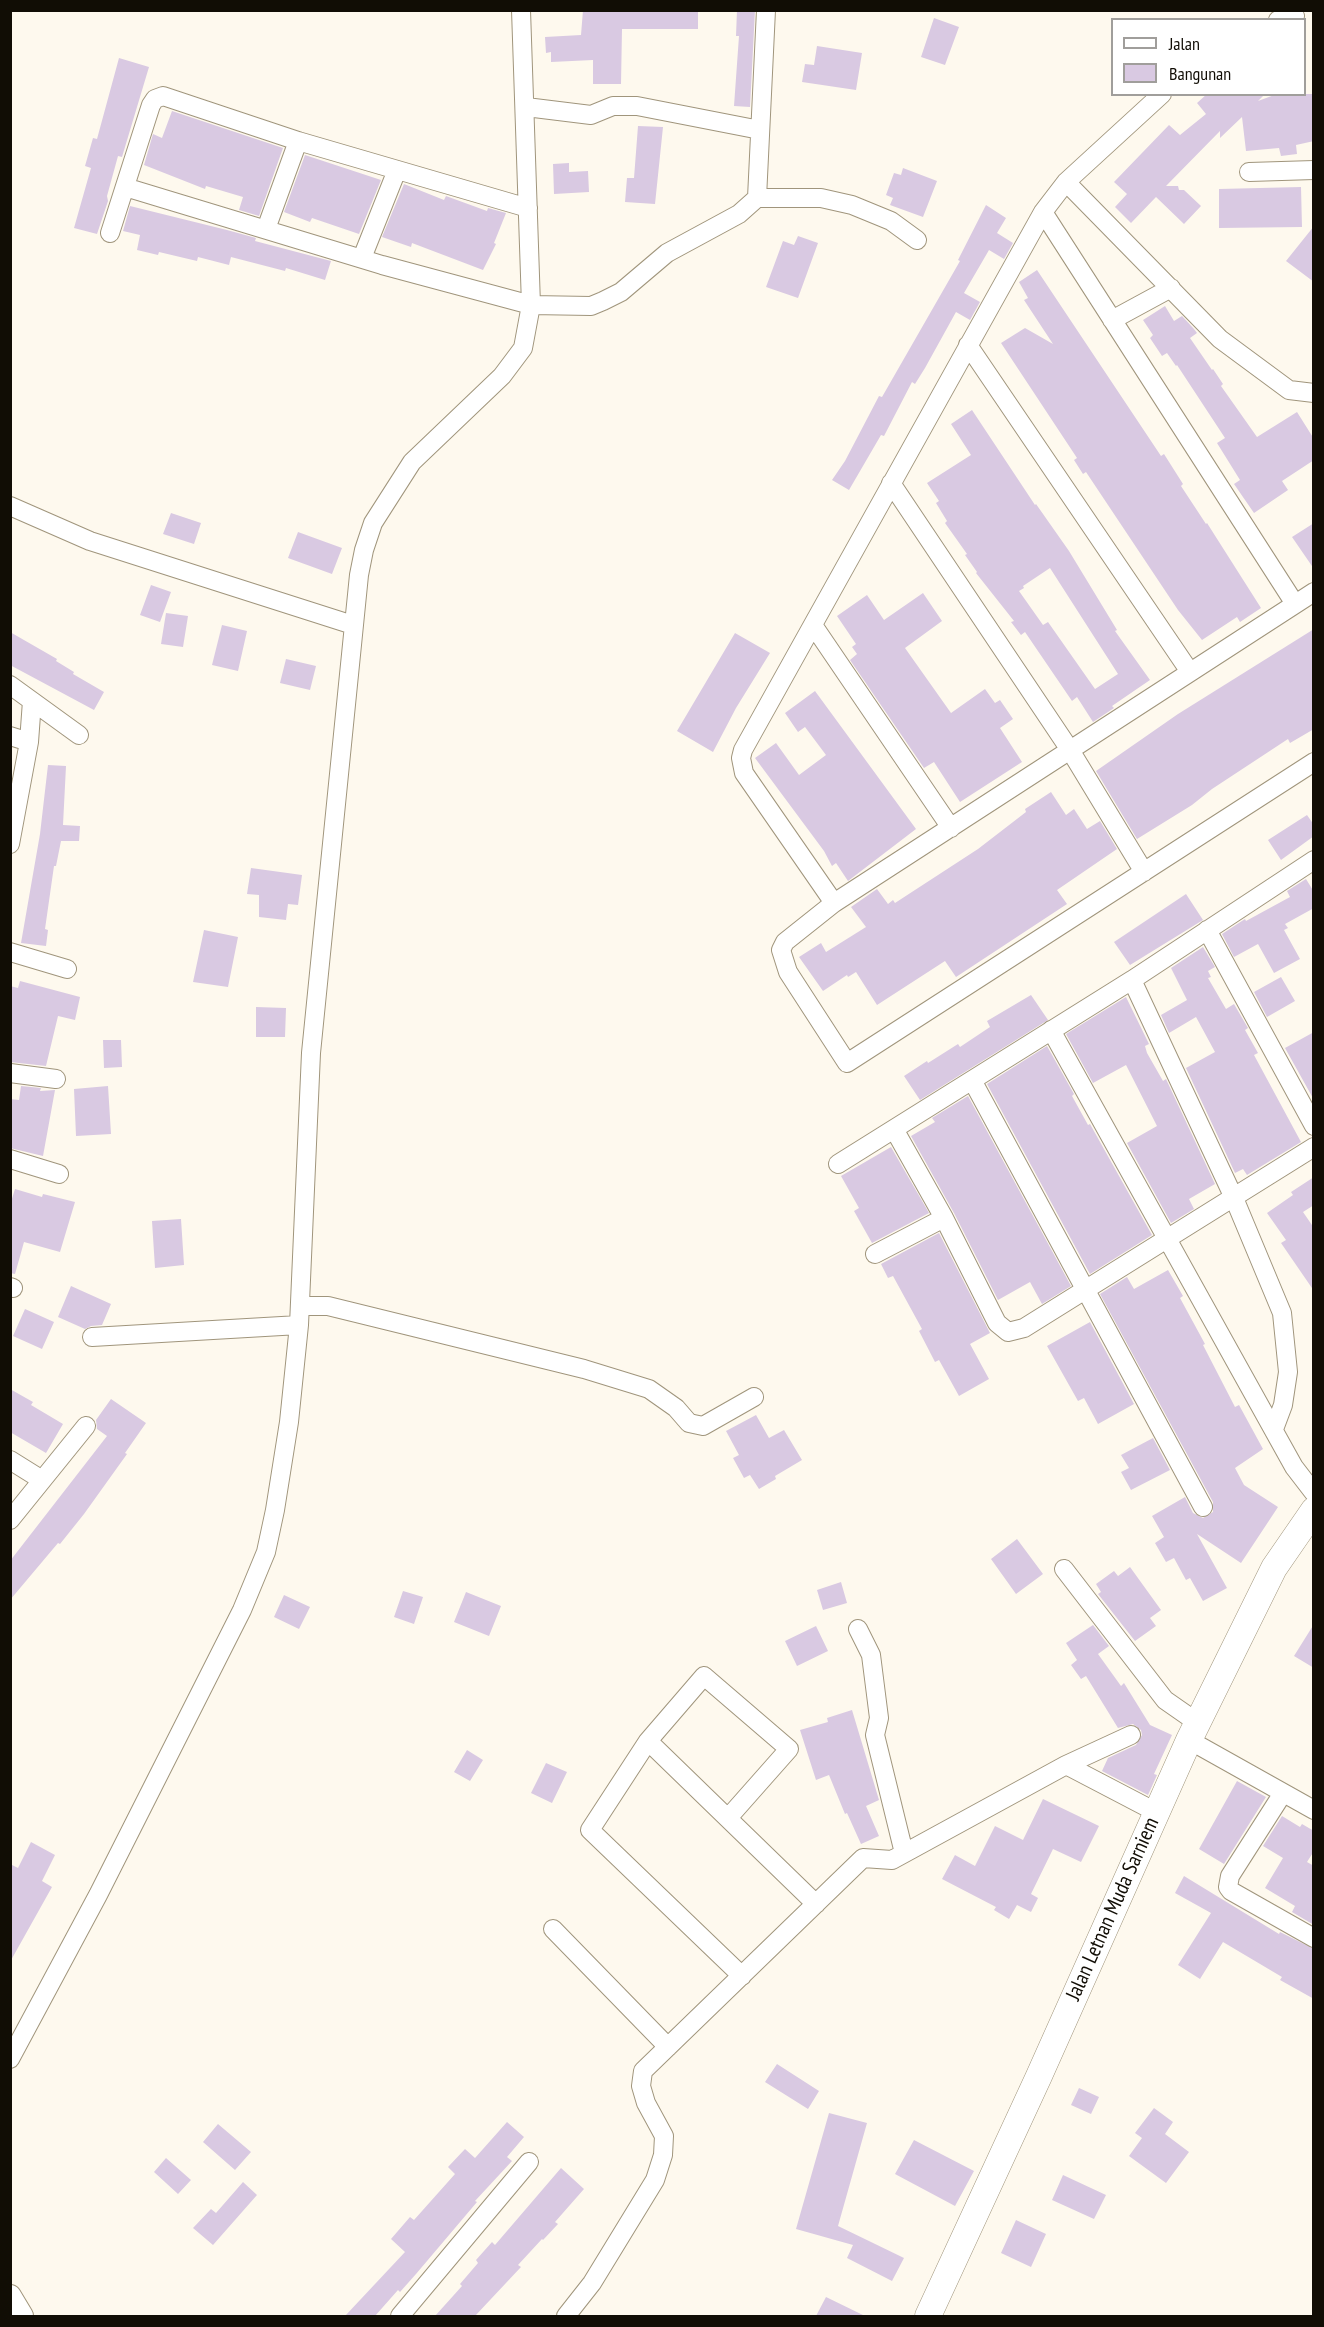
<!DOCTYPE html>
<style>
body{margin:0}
#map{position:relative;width:1324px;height:2327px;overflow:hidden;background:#fef9ee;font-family:"PT Sans Narrow",sans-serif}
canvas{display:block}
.frame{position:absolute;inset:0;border:12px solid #110d05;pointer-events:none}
.legend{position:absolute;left:1111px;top:18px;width:195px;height:78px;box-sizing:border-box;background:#fff;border:2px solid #a09e9b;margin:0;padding:8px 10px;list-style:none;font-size:18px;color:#110d05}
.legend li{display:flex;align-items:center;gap:12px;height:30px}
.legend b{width:30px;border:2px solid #a09e9b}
</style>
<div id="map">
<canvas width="1324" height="2327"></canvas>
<div class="frame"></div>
<ul class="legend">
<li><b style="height:8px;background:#fff"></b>Jalan</li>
<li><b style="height:16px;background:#d9c9e2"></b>Bangunan</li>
</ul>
</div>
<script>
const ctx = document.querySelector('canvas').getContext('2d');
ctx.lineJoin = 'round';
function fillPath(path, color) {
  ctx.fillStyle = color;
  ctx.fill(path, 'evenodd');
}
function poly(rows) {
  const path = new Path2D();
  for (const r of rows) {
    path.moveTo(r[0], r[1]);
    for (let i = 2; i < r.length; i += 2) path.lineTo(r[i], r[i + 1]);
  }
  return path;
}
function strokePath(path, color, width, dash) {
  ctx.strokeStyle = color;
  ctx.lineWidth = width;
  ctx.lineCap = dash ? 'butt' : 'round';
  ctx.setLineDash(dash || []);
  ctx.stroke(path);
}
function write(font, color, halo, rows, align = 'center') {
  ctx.font = font + ' "PT Sans Narrow",sans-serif';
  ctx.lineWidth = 4.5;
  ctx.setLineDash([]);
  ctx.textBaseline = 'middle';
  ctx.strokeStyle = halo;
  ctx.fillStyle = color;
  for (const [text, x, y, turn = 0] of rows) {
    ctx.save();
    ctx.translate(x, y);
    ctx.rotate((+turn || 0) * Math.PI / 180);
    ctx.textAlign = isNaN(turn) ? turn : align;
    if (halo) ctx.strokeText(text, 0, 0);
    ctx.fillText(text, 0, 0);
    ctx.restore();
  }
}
const building = poly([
 [583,10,698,10,698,29,622,29,621,84,593,84,593,60,551,62,551,52,546,53,545,37,581,35],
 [737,10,755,10,750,107,734,106,739,36,736,36],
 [934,18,959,27,945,65,921,57],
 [817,46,862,53,856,90,802,82,805,64,814,65],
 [119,58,149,67,122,157,118,156,107,196,108,201,97,234,74,228,91,168,85,166,93,138,97,139],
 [1207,94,1265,94,1258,101,1277,94,1314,94,1314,141,1296,145,1297,154,1281,156,1279,148,1246,151,1242,117,1220,138,1220,131,1166,186,1178,186,1179,190,1184,190,1201,206,1184,224,1156,197,1131,223,1115,207,1127,194,1114,182,1169,125,1180,135,1206,114,1197,103],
 [172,111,283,148,259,216,239,210,243,197,206,186,205,189,144,165,153,134,162,138],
 [638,126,663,127,655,204,625,202,627,178,634,178],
 [305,155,381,180,359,234,312,218,310,222,284,212],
 [569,163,569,172,588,171,589,192,554,194,553,164],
 [903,168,937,181,923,217,890,205,893,198,886,195,894,173,901,175],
 [404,184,444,200,446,196,487,211,488,208,506,213,494,243,496,244,483,270,412,243,411,247,382,237],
 [1301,187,1302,227,1219,228,1219,189],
 [986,205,1006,218,997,233,1013,243,1004,259,989,250,964,293,980,302,970,320,956,312,925,368,915,384,912,382,884,436,881,435,849,490,832,480,845,461,879,396,882,397,960,261,958,260],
 [130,206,227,230,256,238,255,241,331,261,325,280,286,268,285,271,231,257,229,265,198,257,197,261,159,252,158,255,137,250,140,235,123,231],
 [1314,226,1314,282,1286,261],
 [798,236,818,243,798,298,766,287,783,241,794,245],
 [1037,270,1161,456,1164,454,1183,484,1181,486,1206,524,1207,523,1261,608,1240,622,1237,617,1202,640,1178,610,1086,472,1083,474,1074,460,1077,458,1001,343,1025,328,1053,344,1024,300,1028,298,1019,282],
 [1165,306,1174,321,1182,316,1194,329,1197,333,1190,338,1212,370,1213,369,1223,384,1221,386,1257,437,1297,412,1314,439,1314,460,1282,481,1288,490,1254,513,1234,484,1240,480,1217,443,1225,438,1177,365,1176,366,1167,353,1162,356,1150,338,1153,335,1143,320],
 [972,410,1035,505,1036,504,1069,551,1117,630,1115,631,1150,680,1112,706,1114,708,1093,722,1077,697,1072,701,1025,632,1021,635,1011,622,1014,621,976,573,977,572,965,555,967,554,945,523,947,521,936,503,939,501,927,483,971,455,951,424],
 [1050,568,1118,674,1095,689,1048,622,1043,625,1019,591,1024,588,1023,586],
 [171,513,201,523,194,544,163,534],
 [1314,523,1314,569,1292,537],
 [298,532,342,548,332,574,288,558],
 [151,585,171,592,160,622,140,615],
 [923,593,942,621,905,648,951,713,985,689,995,703,1000,700,1013,719,1000,728,1022,762,960,802,934,762,924,768,850,660,857,654,852,647,856,644,837,616,867,595,884,620],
 [166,613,188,616,183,647,161,644],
 [222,625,247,631,238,671,212,665],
 [1314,629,1314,729,1290,743,1288,739,1212,789,1192,805,1137,839,1096,771,1178,714],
 [10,632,57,659,56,661,74,672,73,674,104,692,94,710,10,665],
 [735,633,770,653,736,708,713,752,677,731],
 [286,659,316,666,310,690,280,683],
 [815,691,916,829,848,881,836,863,832,866,824,851,755,758,776,743,799,775,826,755,805,727,798,732,785,713],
 [48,765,66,766,63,825,80,826,79,841,61,841,56,866,54,866,45,929,48,930,46,946,21,943,40,834],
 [1051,792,1066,815,1074,809,1087,829,1100,821,1117,849,1057,890,1067,904,956,977,945,961,877,1005,856,972,848,977,847,975,823,991,799,957,821,943,826,952,866,927,851,907,877,889,888,904,893,900,895,903,978,849,1026,812,1025,809],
 [1307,815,1314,825,1314,836,1281,860,1268,840],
 [251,868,302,875,298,905,288,904,286,920,259,917,259,895,247,894],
 [1306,879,1314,892,1314,908,1285,924,1288,928,1284,930,1300,959,1274,973,1258,944,1234,957,1222,934,1245,919,1246,921,1290,897,1287,891],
 [1186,894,1203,920,1130,965,1114,942],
 [204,930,238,937,228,987,193,982],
 [1203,947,1215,967,1208,971,1211,977,1208,978,1226,1009,1234,1004,1248,1028,1245,1030,1258,1053,1254,1055,1301,1142,1247,1175,1243,1169,1235,1173,1186,1068,1215,1052,1196,1017,1169,1033,1161,1015,1187,1000,1171,968],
 [1281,977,1295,1001,1267,1017,1254,992],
 [20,981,80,997,75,1020,58,1016,46,1066,10,1062,10,986,18,988],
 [1031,995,1048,1020,920,1100,904,1076,927,1061,928,1063,958,1044,960,1047,990,1027,987,1021],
 [1126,997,1149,1044,1145,1046,1147,1053,1163,1081,1166,1079,1215,1184,1189,1199,1194,1209,1171,1223,1127,1143,1157,1126,1126,1065,1093,1083,1066,1034],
 [256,1007,286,1008,285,1037,256,1037],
 [1314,1032,1314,1100,1285,1048],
 [103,1040,121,1040,122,1067,104,1068],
 [1047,1046,1074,1094,1072,1096,1088,1125,1090,1124,1152,1235,1090,1274,987,1084],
 [21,1086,41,1088,40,1091,55,1090,43,1156,10,1148,10,1099,19,1100],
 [108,1086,111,1134,76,1136,74,1089],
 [968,1096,1071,1286,1042,1304,1030,1282,998,1300,954,1213,911,1136,935,1122,932,1118],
 [891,1147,929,1213,872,1243,854,1211,859,1208,841,1176],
 [1314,1177,1314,1205,1303,1212,1314,1228,1314,1291,1281,1243,1286,1240,1267,1213,1293,1195,1291,1192],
 [15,1189,42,1197,43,1194,75,1202,60,1252,24,1242,15,1274,10,1273,10,1205],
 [181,1219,184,1265,155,1268,152,1221],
 [939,1233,990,1333,970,1344,989,1379,959,1396,939,1360,935,1362,919,1331,922,1329,893,1276,888,1278,881,1264],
 [1168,1270,1183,1296,1180,1298,1205,1344,1203,1345,1235,1407,1239,1405,1263,1449,1235,1468,1244,1485,1278,1507,1241,1563,1197,1534,1227,1588,1203,1601,1190,1578,1186,1580,1174,1558,1166,1562,1155,1543,1164,1537,1152,1516,1185,1497,1193,1513,1203,1518,1213,1512,1213,1502,1100,1294,1127,1277,1134,1289],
 [71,1286,111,1304,102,1325,91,1326,85,1329,58,1317],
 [25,1309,54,1322,42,1349,13,1336],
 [1090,1322,1134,1404,1098,1424,1084,1398,1078,1401,1047,1346],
 [10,1389,33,1402,31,1405,63,1424,46,1453,10,1432],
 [111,1399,146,1423,125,1453,127,1454,84,1514,60,1544,58,1543,10,1600,10,1561,107,1436,97,1429,96,1420],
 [756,1415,769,1438,784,1430,802,1460,775,1476,776,1479,759,1489,750,1475,744,1478,733,1458,739,1455,726,1431],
 [1153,1438,1170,1470,1131,1490,1121,1472,1129,1468,1121,1455],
 [1017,1539,1043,1574,1016,1594,991,1559],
 [1130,1567,1161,1610,1150,1618,1156,1626,1135,1641,1098,1594,1101,1592,1096,1584,1114,1571,1118,1576],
 [841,1582,847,1603,823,1610,817,1590],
 [403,1591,423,1597,414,1624,394,1617],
 [466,1592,501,1606,489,1636,454,1622],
 [284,1595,310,1607,299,1629,274,1617],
 [1314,1624,1314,1668,1294,1656],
 [1093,1625,1109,1646,1098,1654,1121,1686,1124,1683,1150,1725,1172,1735,1154,1774,1157,1775,1148,1795,1102,1771,1108,1758,1136,1745,1142,1735,1141,1730,1133,1724,1118,1728,1086,1676,1081,1679,1071,1665,1077,1660,1066,1643],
 [816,1626,828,1651,797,1666,785,1641],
 [852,1710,879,1800,866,1806,879,1836,861,1844,847,1813,845,1814,829,1775,816,1780,800,1730,828,1722,827,1718],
 [467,1750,483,1760,470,1781,454,1772],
 [546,1763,567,1772,552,1803,531,1793],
 [1237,1781,1266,1797,1224,1864,1199,1849],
 [1043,1799,1099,1826,1081,1862,1053,1849,1031,1894,1038,1898,1031,1912,1017,1905,1009,1919,994,1910,996,1907,942,1879,955,1855,975,1866,995,1826,1023,1840],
 [1282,1816,1300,1827,1302,1824,1314,1831,1314,1851,1307,1862,1314,1866,1314,1925,1292,1912,1295,1906,1265,1888,1283,1858,1263,1846],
 [31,1842,55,1855,42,1881,52,1887,10,1962,10,1864,18,1868],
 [1184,1876,1279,1934,1280,1932,1314,1949,1314,1999,1280,1980,1282,1977,1223,1942,1200,1979,1178,1965,1211,1913,1175,1893],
 [777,2064,819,2091,808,2109,765,2082],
 [1079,2088,1099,2097,1091,2114,1071,2105],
 [1154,2108,1173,2122,1165,2134,1189,2152,1166,2183,1129,2156,1142,2138,1135,2133],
 [829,2113,867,2123,838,2226,904,2258,892,2281,847,2258,853,2245,796,2229],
 [507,2122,524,2137,507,2157,512,2161,475,2201,477,2202,416,2274,400,2292,398,2290,375,2316,345,2316,405,2252,391,2239,410,2217,414,2220,455,2174,448,2167,465,2149,475,2158],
 [218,2124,251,2152,235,2170,203,2142],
 [914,2140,974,2171,955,2206,895,2174],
 [166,2158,191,2180,178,2194,154,2172],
 [561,2168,584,2189,555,2222,558,2224,543,2240,542,2239,518,2265,521,2267,475,2316,435,2316,462,2286,460,2284,478,2263,476,2260,492,2242,495,2245],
 [1063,2175,1106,2195,1094,2219,1052,2200],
 [243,2182,257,2195,213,2245,193,2228,211,2209,216,2213],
 [1016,2220,1046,2234,1031,2267,1001,2253],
 [826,2297,865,2316,816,2316]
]);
const minor = poly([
 [1278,20,1295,16],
 [526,107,591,115,613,106,637,106,760,130],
 [1249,172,1314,170],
 [1066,182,1220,339,1289,390,1314,393],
 [125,187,382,265,531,305,591,306,603,301,621,292,667,253,739,214,757,198,821,198,852,205,891,221,917,240],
 [757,198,766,10],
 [1043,212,1295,604],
 [266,229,298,141],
 [110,233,151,105,155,99,163,96,298,141,528,208],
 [362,258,397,170],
 [1112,320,1171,288],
 [968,345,1190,672],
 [891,483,1070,750,1144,872],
 [10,506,90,541,353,625],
 [1314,592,834,903,785,942,781,950,788,972,847,1063,1314,762],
 [813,625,951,828],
 [10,685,79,735],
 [10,736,29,742],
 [10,844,29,742,32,701],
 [834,903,744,773,741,758,743,750,1043,212,1066,182,1162,94],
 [1207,930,1314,1126],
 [10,952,67,969],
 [1132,980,1234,1198,1282,1313,1288,1372,1283,1405,1274,1429],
 [1051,1030,1294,1467,1314,1493],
 [10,1073,56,1079],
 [972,1080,1203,1507],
 [894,1129,944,1218,997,1323,1008,1332,1024,1328,1314,1147],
 [10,1159,59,1174],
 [838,1164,1132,980,1314,860],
 [875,1254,944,1218],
 [10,1287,13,1288],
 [300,1306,328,1306,584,1369,649,1389,676,1408,689,1423,703,1426,754,1397],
 [92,1337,299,1325],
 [10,1460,42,1480],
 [10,1520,86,1426],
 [1064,1569,1165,1700,1198,1723],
 [858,1629,871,1655,879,1718,875,1735,904,1853],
 [1189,1740,1314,1810],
 [648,1741,816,1904],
 [1066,1765,1156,1812],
 [1283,1793,1230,1876,1228,1887,1231,1891,1314,1938],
 [728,1818,789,1749,704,1676,648,1741,590,1830,742,1976],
 [553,1929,668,2047],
 [10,2059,98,1895,242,1610,266,1552,275,1510,289,1422,299,1325,311,1053,359,575,364,550,373,523,412,462,502,376,523,348,531,305,521,10],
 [400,2316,529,2162],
 [566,2316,592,2283,655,2180,663,2155,664,2136,646,2103,641,2086,643,2071,863,1858,892,1860,1066,1765,1131,1735]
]);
const tertiary = poly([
 [10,2296,22,2316]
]);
const secondary = poly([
 [928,2316,1039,2076,1189,1740,1274,1568,1314,1510]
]);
const streetNames = [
 ["Jalan Letnan Muda Sarniem",1113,1909,-66]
];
fillPath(building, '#d9c9e2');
strokePath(minor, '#a0957c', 20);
strokePath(tertiary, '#a0957c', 24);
strokePath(secondary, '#a0957c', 27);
strokePath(minor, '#fff', 18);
strokePath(tertiary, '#fff', 22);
strokePath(secondary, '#fff', 26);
write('21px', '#110d05', '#fff', streetNames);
</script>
